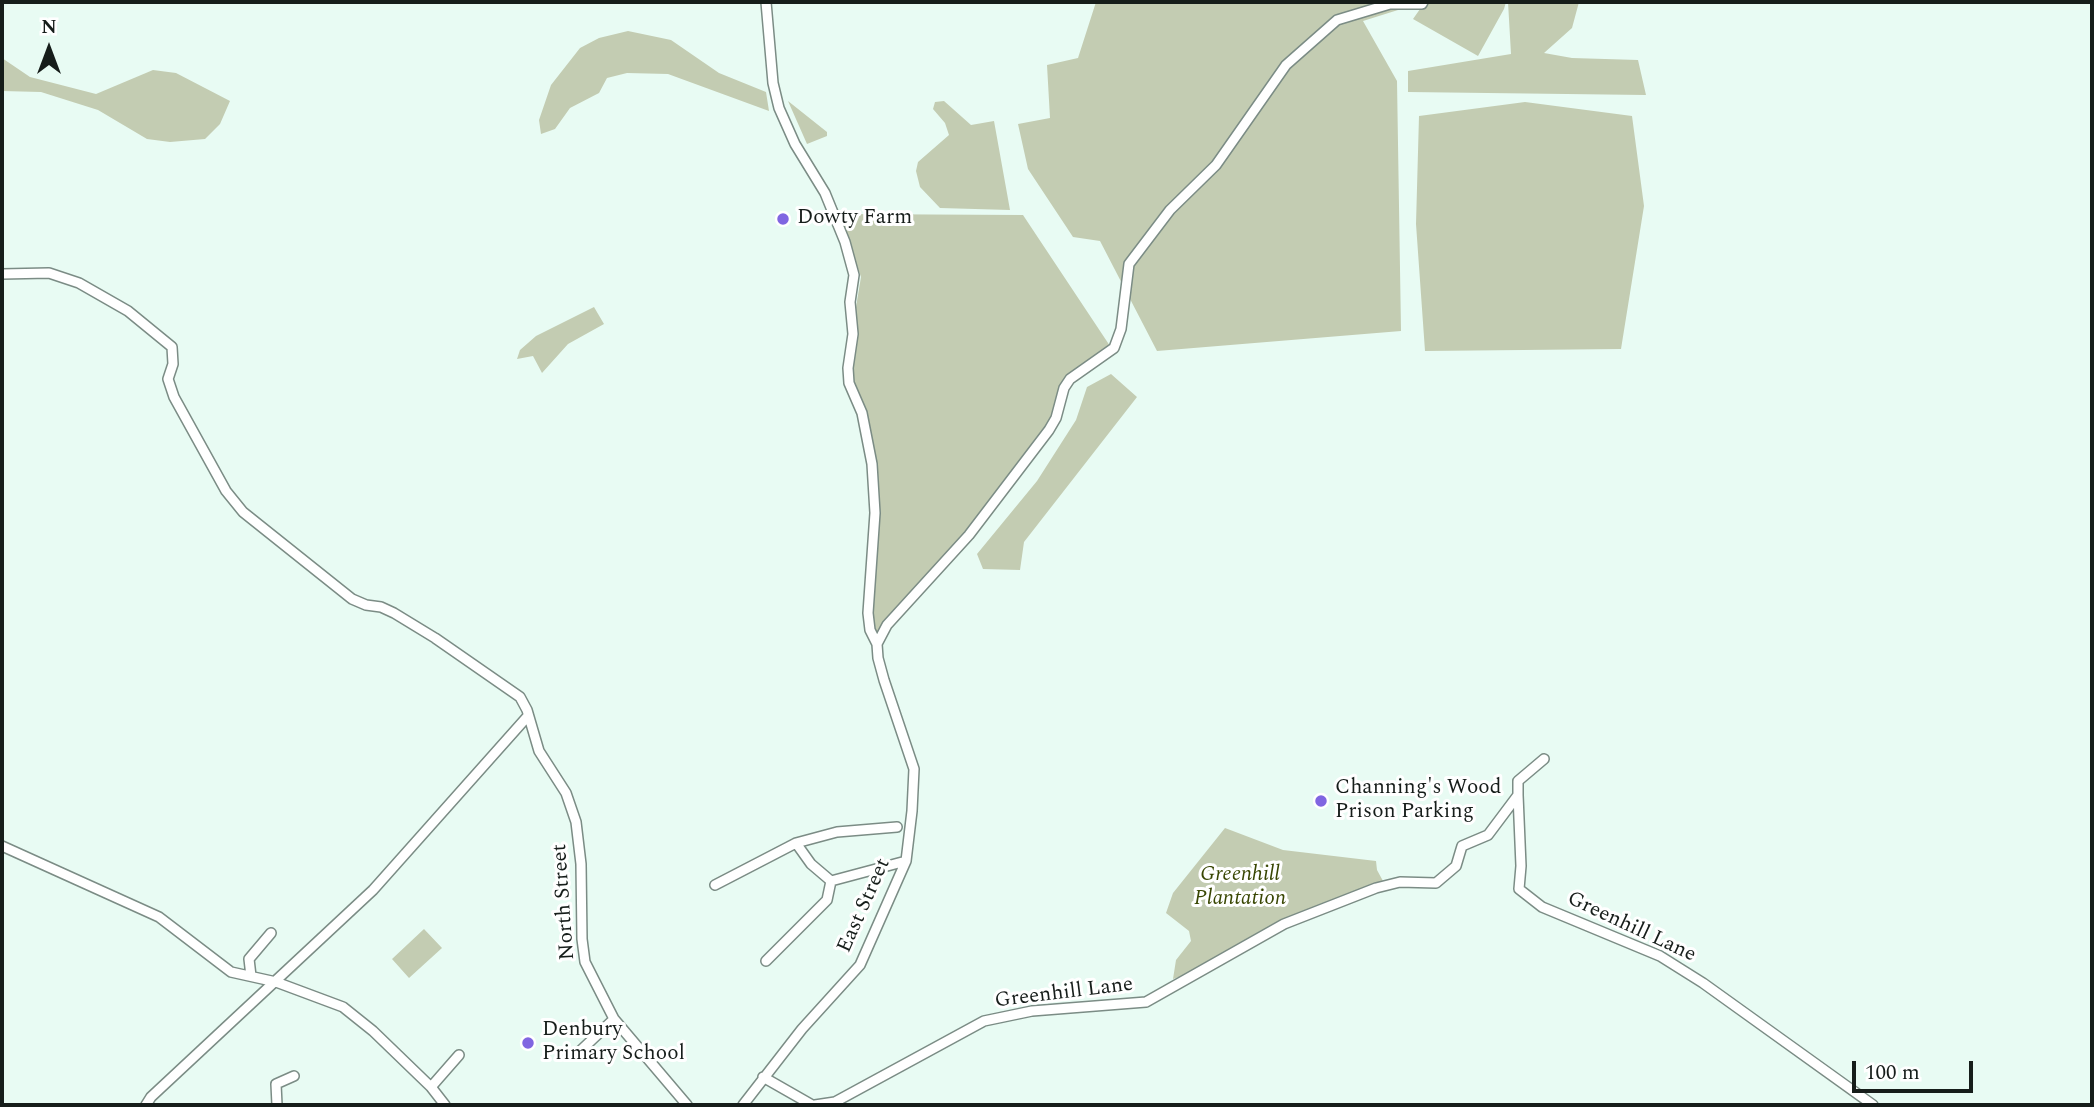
<!DOCTYPE html>
<style>
body{margin:0}
#map{position:relative;width:2094px;height:1107px;overflow:hidden;background:#e8fbf3;font-family:Spectral,serif}
canvas{display:block}
.frame{position:absolute;inset:0;border:4px solid #161d1a;pointer-events:none}
.north{position:absolute;left:14px;top:14px;width:70px;height:70px;-webkit-text-stroke:5px #fff;paint-order:stroke;rotate:0deg;font-size:19px;font-weight:700;line-height:28px;text-align:center;color:#161d1a}
.north::after{content:'';display:block;margin:auto;width:24px;height:32px;background:#161d1a;clip-path:polygon(50% 0,100% 100%,50% 72%,0 100%)}
.scale{position:absolute;left:1852px;top:1061px;width:121px;height:32px;box-sizing:border-box;border:4px solid #161d1a;border-top:0;padding-left:9px;font-size:21px;line-height:24px;white-space:nowrap;color:#161d1a;-webkit-text-stroke:5px #fff;paint-order:stroke}
</style>
<div id="map">
<canvas width="2094" height="1107"></canvas>
<div class="frame"></div>
<div class="north">N</div>
<div class="scale">100 m</div>
</div>
<script>
const ctx = document.querySelector('canvas').getContext('2d');
ctx.lineJoin = 'round';
function fillPath(path, color) {
  ctx.fillStyle = color;
  ctx.fill(path, 'evenodd');
}
function poly(rows) {
  const path = new Path2D();
  for (const r of rows) {
    path.moveTo(r[0], r[1]);
    for (let i = 2; i < r.length; i += 2) path.lineTo(r[i], r[i + 1]);
  }
  return path;
}
function strokePath(path, color, width, dash) {
  ctx.strokeStyle = color;
  ctx.lineWidth = width;
  ctx.lineCap = dash ? 'butt' : 'round';
  ctx.setLineDash(dash || []);
  ctx.stroke(path);
}
function write(font, color, halo, rows, align = 'center') {
  ctx.font = font + ' Spectral,serif';
  ctx.lineWidth = 6;
  ctx.setLineDash([]);
  ctx.textBaseline = 'middle';
  ctx.strokeStyle = halo;
  ctx.fillStyle = color;
  for (const [text, x, y, turn = 0] of rows) {
    ctx.save();
    ctx.translate(x, y);
    ctx.rotate((+turn || 0) * Math.PI / 180);
    ctx.textAlign = isNaN(turn) ? turn : align;
    if (halo) ctx.strokeText(text, 0, 0);
    ctx.fillText(text, 0, 0);
    ctx.restore();
  }
}
const green = poly([
 [1096,2,1412,2,1398,10,1363,21,1397,81,1401,331,1157,351,1100,241,1073,237,1028,169,1018,124,1050,118,1047,65,1078,58],
 [1425,2,1506,2,1504,9,1478,56,1413,19],
 [1508,2,1579,2,1572,28,1544,53,1572,58,1638,60,1646,95,1408,92,1408,71,1511,54],
 [628,31,671,40,719,73,766,92,769,111,668,74,627,73,607,78,599,93,570,108,555,129,541,134,539,120,551,85,580,48,599,38],
 [2,58,30,77,96,94,153,70,176,73,230,101,220,124,205,139,170,142,147,139,98,110,41,92,2,91],
 [788,101,827,132,827,136,807,144],
 [944,101,971,125,994,121,1010,210,940,208,920,187,916,171,918,162,949,135,945,123,933,109,935,102],
 [1525,102,1632,116,1644,206,1621,349,1425,351,1416,224,1419,116],
 [839,214,1023,215,1110,346,1060,387,1053,414,1045,429,965,533,884,621,877,636,871,613,880,514,876,466,867,413,853,382,852,368,857,343,856,307,861,277],
 [594,307,604,324,568,344,542,373,533,356,517,359,520,350,536,336],
 [1111,374,1137,397,1024,542,1020,570,983,569,977,554,1037,481,1076,420,1087,387],
 [1225,828,1283,850,1376,861,1377,870,1383,881,1292,916,1188,974,1173,979,1176,960,1191,941,1189,931,1166,913,1173,893],
 [424,929,442,948,409,978,392,959]
]);
const street = poly([
 [2,274,49,273,79,283,128,311,172,347,173,364,168,379,174,397,226,491,243,512,352,599,366,605,381,607,394,613,435,638,520,697,527,710,539,751,566,793,576,822,581,864,582,939,585,962,614,1019,687,1105],
 [877,644,887,625,969,535,1049,430,1056,418,1064,388,1070,379,1114,348,1121,329,1129,264,1170,210,1216,165,1286,65,1337,20,1390,4,1422,4,1423,2],
 [1518,795,1521,866,1519,889,1542,907,1660,956,1703,983,1873,1105],
 [796,843,811,864,831,881],
 [2,846,159,917,231,972,276,982,343,1007,373,1031,431,1087,445,1105],
 [715,885,796,843,837,832,897,827],
 [766,961,827,900,831,881,906,861],
 [251,976,249,959,271,933],
 [579,1052,614,1019],
 [763,1077,812,1105],
 [431,1087,459,1055],
 [146,1105,151,1097,373,890,527,717],
 [277,1105,276,1084,294,1076],
 [743,1105,802,1029,860,965,906,861,912,811,914,769,884,680,878,658,877,644,870,630,868,613,875,513,872,464,862,413,849,383,848,368,853,334,850,302,854,275,845,242,825,193,795,144,779,108,773,83,766,2],
 [815,1105,835,1102,984,1021,1032,1011,1146,1002,1284,924,1376,888,1400,882,1436,883,1456,866,1462,846,1488,835,1518,795,1518,781,1544,759]
]);
const markers = [
 [783,219,7,"#8065e1"],
 [1321,801,7,"#8065e1"],
 [528,1043,7,"#8065e1"]
];
const poiNames = [
 ["Dowty Farm",797,219],
 ["Channing's Wood",1335,789],
 ["Prison Parking",1335,813],
 ["Denbury",542,1031],
 ["Primary School",542,1055]
];
const parkNames = [
 ["Greenhill",1240,876],
 ["Plantation",1240,900]
];
const streetNames = [
 ["North Street",565,902,-94],
 ["East Street",865,906,-66],
 ["Greenhill Lane",1631,928,25],
 ["Greenhill Lane",1064,994,-7]
];
fillPath(green, '#c3ccb2');
strokePath(street, '#7b8c85', 12);
strokePath(street, '#fff', 9);
for (const [x, y, r, color] of markers) {
  const dot = new Path2D();
  dot.arc(x, y, r, 0, 2 * Math.PI);
  ctx.fillStyle = color;
  ctx.fill(dot);
  strokePath(dot, '#fff', 2.5);
}
write('21px', '#161d1a', '#fff', poiNames, 'left');
write('italic 21px', '#384602', '#fff', parkNames);
write('21px', '#161d1a', '#fff', streetNames);
</script>
